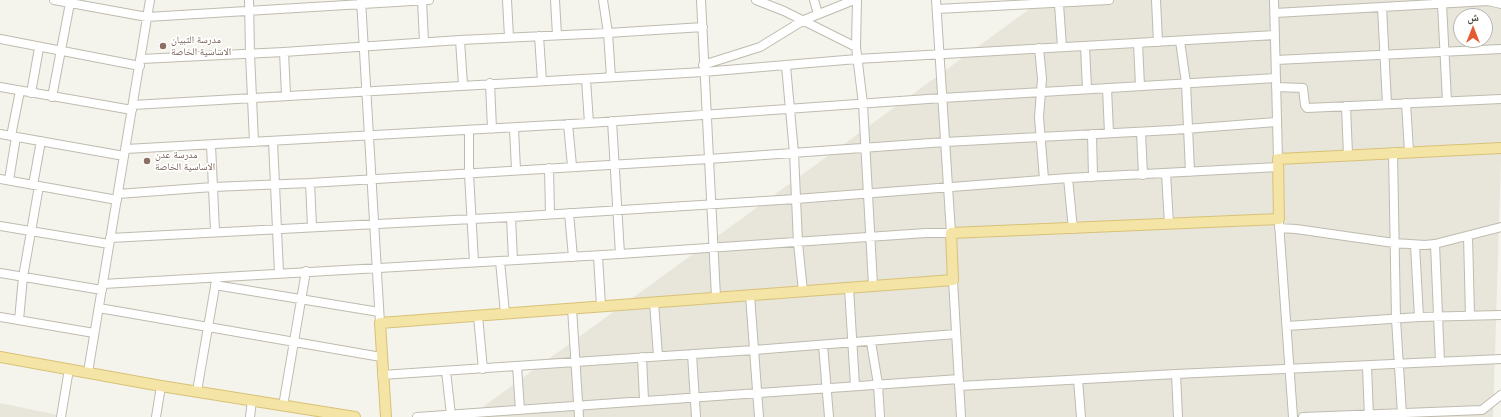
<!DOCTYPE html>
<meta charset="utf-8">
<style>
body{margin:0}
#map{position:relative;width:1501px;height:417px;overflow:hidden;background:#f4f3ec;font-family:Quicksand,"Noto Naskh Arabic",sans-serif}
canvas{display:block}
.north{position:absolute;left:1453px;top:8px;width:40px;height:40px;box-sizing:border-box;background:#fff;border:1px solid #b6b4b0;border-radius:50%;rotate:0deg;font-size:11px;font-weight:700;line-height:16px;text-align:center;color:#48443a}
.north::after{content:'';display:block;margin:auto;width:14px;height:18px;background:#e35c34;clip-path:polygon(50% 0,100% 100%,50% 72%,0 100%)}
</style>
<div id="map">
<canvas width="1501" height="417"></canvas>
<div class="north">ش</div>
</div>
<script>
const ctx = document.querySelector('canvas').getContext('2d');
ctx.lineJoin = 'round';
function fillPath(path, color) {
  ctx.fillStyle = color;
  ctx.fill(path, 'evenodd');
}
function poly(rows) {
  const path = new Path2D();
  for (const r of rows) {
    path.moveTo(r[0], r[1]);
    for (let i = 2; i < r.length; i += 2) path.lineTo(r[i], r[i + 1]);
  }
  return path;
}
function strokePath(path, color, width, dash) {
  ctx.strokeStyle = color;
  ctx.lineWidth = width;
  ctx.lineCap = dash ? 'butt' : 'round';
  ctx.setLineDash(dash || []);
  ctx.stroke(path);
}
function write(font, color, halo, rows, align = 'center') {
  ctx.font = font + ' Quicksand,"Noto Naskh Arabic",sans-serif';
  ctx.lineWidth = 3.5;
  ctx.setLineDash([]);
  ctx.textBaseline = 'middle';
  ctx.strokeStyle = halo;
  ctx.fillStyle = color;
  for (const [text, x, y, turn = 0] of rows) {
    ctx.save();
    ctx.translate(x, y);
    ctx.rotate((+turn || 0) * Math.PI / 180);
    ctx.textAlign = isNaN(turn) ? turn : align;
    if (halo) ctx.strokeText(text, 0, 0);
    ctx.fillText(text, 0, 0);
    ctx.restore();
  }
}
const residential = poly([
 [1042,0,1501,0,1501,159,1493,417,469,417],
 [1461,16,1485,16,1485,40,1461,40],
 [0,403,67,417,0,417]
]);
const minor = poly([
 [54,0,147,17,429,0],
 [249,0,250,54,254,142],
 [361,0,380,323],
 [422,0,424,42],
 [507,0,509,37],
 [555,0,557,35],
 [603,0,608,33,611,77],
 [701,0,716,297],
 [756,0,784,11,856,47,863,104,873,285],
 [814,0,818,14],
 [1156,0,1158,42],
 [1274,0,1278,159],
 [1059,4,1062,47],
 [1442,4,1447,101],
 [1382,7,1387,104],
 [937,9,1109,0],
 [1275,13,1488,1,1501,4],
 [539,36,542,81],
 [0,39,140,66],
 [460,40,463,85],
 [1180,41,1186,83,1190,172],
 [1138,43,1140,86],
 [1085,46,1087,89],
 [856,47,857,0],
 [1039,48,1042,79,1039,117,1044,179],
 [284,52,286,95],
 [141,59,284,52,460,40,608,33,703,27],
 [1276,60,1501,49],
 [703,65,760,47,804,20,854,0],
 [786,66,794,153,798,243,803,291],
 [586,79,589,123],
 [490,83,492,129],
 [0,87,132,110],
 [1276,87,1303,88,1305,105,1307,108,1501,99],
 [1107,88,1109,133],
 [31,93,39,48],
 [52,97,70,3],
 [1406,103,1409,151],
 [133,105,703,72,857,59,1275,35],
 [1346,106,1348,155],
 [612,121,620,254],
 [568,124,572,166],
 [514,128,516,170],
 [469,130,469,174,474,262],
 [1141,132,1143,175],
 [0,134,124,156],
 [1092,134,1093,177],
 [11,136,20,91],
 [273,141,279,273],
 [211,145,215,231],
 [126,149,589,123,942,98,1276,78],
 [1393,152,1396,319,1402,414],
 [549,168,550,214],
 [1166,173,1169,224],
 [1068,178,1073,229],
 [0,179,117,200],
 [9,180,16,137],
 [310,183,312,226],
 [33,185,41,141],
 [118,194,213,187,310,183,709,159,945,142,1172,130,1276,122],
 [569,213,573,257],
 [511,217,513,260],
 [1279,223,1293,417],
 [0,226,109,244],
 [1279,228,1296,229,1394,243,1425,245,1435,244,1501,227],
 [1468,236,1470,315],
 [110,238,511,217,796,199,1068,178,1278,167],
 [1435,244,1440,362],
 [1415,245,1419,317],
 [598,256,601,306],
 [500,261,505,313],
 [0,273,102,290],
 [953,280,961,417],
 [103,284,620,254,926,233,951,233,936,0],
 [215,285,379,312],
 [849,288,855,386],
 [750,295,759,417],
 [654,302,658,356],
 [99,308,381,357],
 [572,308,579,417],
 [478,316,483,369],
 [0,317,94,333],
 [19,320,23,277,39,186],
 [1287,326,1419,317,1501,315],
 [871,342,878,384,880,417],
 [823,345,829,417],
 [692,354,696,417],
 [642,357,644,400],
 [517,366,520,410],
 [1367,366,1369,417],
 [446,371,451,415],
 [88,372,150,0],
 [1176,374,1178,417],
 [382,375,754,350,956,334],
 [1078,380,1081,417],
 [959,386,1176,374,1501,359],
 [197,391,216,281],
 [283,406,306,271],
 [61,417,69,369],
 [156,417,161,386],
 [250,417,252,400],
 [417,417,959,379],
 [1303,417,1482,410,1501,395]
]);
const major = poly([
 [0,357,161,386,355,417],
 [386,417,380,323,953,280,951,233,1279,219,1278,159,1501,148]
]);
const markers = [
 [163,46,4,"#8d6e63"],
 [147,161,4,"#8d6e63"]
];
const educationNames = [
 ["مدرسة التبيان",171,40],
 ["الاساسية الخاصة",171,52],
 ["مدرسة عدن",155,155],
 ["الاساسية الخاصة",155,167]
];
fillPath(residential, '#e8e5db');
strokePath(minor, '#bfbbaf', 10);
strokePath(major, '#d8c277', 12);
strokePath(minor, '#fff', 8);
strokePath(major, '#f4e4a6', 10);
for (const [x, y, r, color] of markers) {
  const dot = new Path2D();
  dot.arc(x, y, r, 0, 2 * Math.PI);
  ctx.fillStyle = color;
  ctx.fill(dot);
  strokePath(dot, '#fff', 1.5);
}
write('10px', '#785e54', '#fff', educationNames, 'left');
</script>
